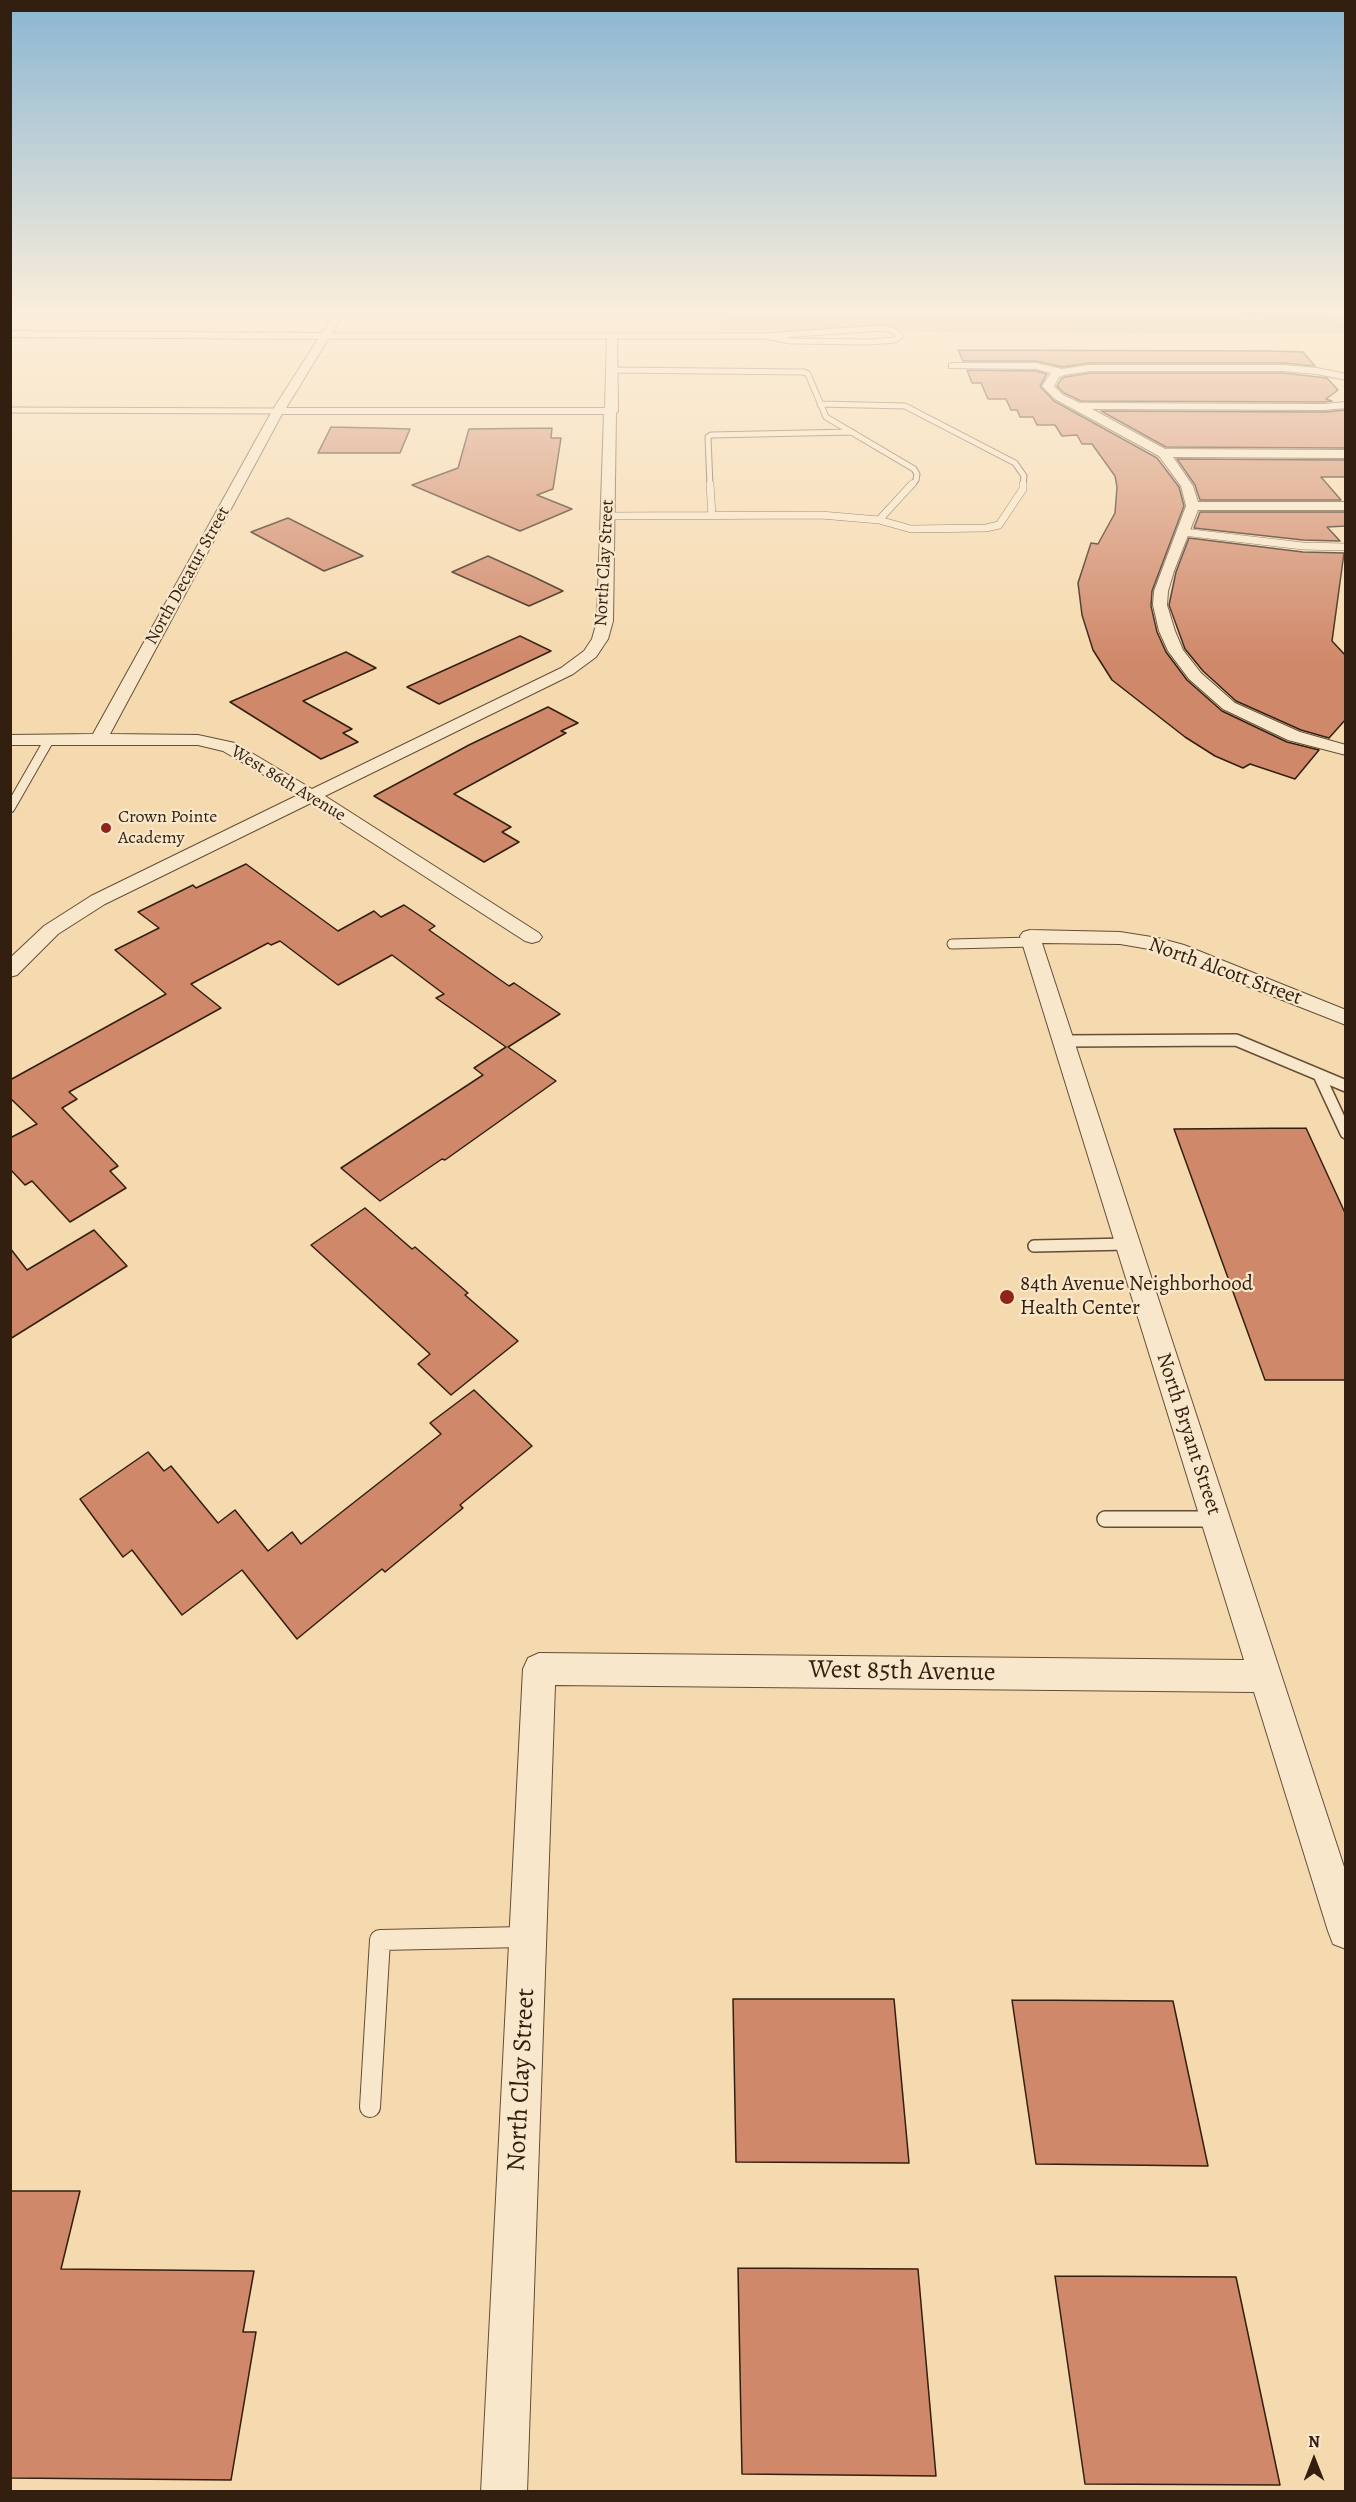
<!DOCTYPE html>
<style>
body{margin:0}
#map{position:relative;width:1356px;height:2502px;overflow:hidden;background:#f6daaf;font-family:Alegreya,serif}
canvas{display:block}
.frame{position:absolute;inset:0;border:12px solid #321f10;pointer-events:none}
.north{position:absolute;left:1284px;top:2430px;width:60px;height:60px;-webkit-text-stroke:4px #f9e7cb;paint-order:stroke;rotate:0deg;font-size:16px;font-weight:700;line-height:24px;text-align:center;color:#321f10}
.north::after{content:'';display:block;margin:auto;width:21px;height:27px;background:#321f10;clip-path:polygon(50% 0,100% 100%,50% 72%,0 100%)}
</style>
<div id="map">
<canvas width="1356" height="2502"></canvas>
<div class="frame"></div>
<div class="north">N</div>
</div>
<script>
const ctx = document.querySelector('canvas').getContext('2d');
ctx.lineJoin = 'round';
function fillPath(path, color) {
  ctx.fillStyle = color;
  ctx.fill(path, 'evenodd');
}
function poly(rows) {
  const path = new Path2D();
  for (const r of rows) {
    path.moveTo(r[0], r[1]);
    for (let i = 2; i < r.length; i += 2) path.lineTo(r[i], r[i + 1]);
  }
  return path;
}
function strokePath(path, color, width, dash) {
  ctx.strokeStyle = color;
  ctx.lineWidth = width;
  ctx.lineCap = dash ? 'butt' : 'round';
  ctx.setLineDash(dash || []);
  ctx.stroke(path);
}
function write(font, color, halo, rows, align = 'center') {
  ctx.font = font + ' Alegreya,serif';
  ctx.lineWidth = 4.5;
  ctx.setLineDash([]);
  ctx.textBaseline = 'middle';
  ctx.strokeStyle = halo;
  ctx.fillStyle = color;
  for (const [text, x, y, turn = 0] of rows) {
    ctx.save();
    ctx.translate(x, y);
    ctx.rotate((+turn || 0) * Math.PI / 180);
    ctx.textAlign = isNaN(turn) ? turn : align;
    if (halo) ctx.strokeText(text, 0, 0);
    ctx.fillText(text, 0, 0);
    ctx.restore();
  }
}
const green = poly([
 [720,310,1345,310,1346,334,721,331]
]);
const building = poly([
 [958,350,1272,351,1303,352,1315,366,1283,363,1090,363,1062,367,1036,361,963,361,958,350],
 [967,370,1036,371,1047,374,1040,386,1054,401,1157,458,1179,487,1184,506,1152,591,1151,606,1157,632,1166,652,1187,680,1222,711,1287,742,1319,750,1295,779,1250,764,1243,768,1215,756,1185,737,1112,680,1093,650,1082,615,1078,583,1091,543,1098,544,1115,513,1117,487,1115,476,1092,444,1082,444,1077,435,1062,436,1055,425,1037,425,1033,417,1020,417,1017,410,1011,410,1006,399,988,399,981,383,972,383,967,370],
 [1090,373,1283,373,1327,378,1338,390,1326,399,1332,401,1324,402,1081,401,1064,393,1057,386,1061,379,1065,377,1090,373],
 [1346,410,1346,448,1166,447,1101,411,1324,412,1346,410],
 [331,427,375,428,410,429,400,453,318,453,331,427],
 [552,428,551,438,561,438,553,489,537,495,572,509,520,531,412,485,458,468,469,429,552,428],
 [1177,459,1346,460,1346,477,1321,477,1341,500,1200,500,1195,485,1177,459],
 [1200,512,1346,512,1346,526,1327,527,1340,541,1303,540,1194,528,1200,512],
 [288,518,363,556,324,571,251,532,288,518],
 [1189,538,1303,552,1344,553,1332,641,1346,656,1346,719,1329,738,1301,730,1236,701,1203,671,1185,649,1169,605,1176,572,1189,538],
 [488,556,532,576,563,591,529,606,452,572,488,556],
 [520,636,551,651,439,704,407,687,520,636],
 [346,652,376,668,303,701,352,729,343,733,358,742,321,759,230,702,346,652],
 [548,707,578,723,561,731,566,733,454,794,511,827,502,832,519,842,484,862,374,796,469,745,548,707],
 [246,864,338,931,374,911,381,917,404,905,435,926,429,930,509,986,514,983,560,1014,508,1047,556,1081,445,1160,442,1159,380,1201,341,1168,483,1075,474,1068,506,1047,436,998,444,994,392,955,338,985,280,941,271,945,268,943,191,984,221,1008,69,1092,77,1099,62,1108,118,1166,110,1171,126,1188,70,1222,32,1181,25,1185,10,1169,10,1138,37,1124,10,1098,10,1080,166,994,115,950,159,928,138,912,193,885,196,888,246,864],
 [1306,1128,1346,1215,1346,1380,1265,1380,1174,1129,1306,1128],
 [365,1208,412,1249,415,1247,468,1293,465,1295,518,1341,451,1395,418,1364,430,1354,311,1245,365,1208],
 [94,1230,127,1266,10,1339,10,1248,27,1270,94,1230],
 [474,1390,532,1446,460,1505,463,1508,385,1572,382,1569,297,1639,242,1570,182,1615,132,1550,123,1557,80,1499,148,1452,164,1471,171,1466,218,1523,235,1510,268,1551,292,1532,301,1544,441,1434,430,1423,474,1390],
 [733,1999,894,1999,909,2163,736,2162,733,1999],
 [1012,2000,1173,2001,1208,2166,1036,2164,1012,2000],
 [10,2191,80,2191,61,2269,254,2271,243,2332,256,2332,231,2480,10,2478,10,2191],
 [738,2268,918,2269,936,2476,742,2474,738,2268],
 [1055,2276,1236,2277,1280,2485,1085,2484,1055,2276]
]);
const path = poly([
 [1222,310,1346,326],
 [1278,310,1345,323]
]);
const laneFar5 = poly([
 [882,328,892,330,900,336,895,340,870,342,791,341,765,336,882,328],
 [326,336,765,336],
 [612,370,804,372,808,374,826,417,914,469,917,474,916,480,911,486],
 [820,404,905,406,1015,463,1024,476,1023,486],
 [10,410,278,411],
 [710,486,708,437,711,435,852,432]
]);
const laneFar4 = poly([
 [710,484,712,516],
 [608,516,821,515,879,520,912,484],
 [879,520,911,529,986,528,999,525,1023,489,1023,484],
 [1183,532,1303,546,1346,547]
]);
const laneFar3 = poly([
 [10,808,49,740],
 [952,944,1032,942]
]);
const laneFar2 = poly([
 [1063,1041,1236,1040,1346,1086],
 [1319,1075,1346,1133],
 [1034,1246,1128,1244]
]);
const laneFar1 = poly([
 [1105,1519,1214,1519]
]);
const lane = poly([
 [370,2107,380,1940,524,1937]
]);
const street = poly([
 [336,310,346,310,286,408,605,408,607,337,612,334,617,337,618,411,616,413,613,621,608,639,596,657,573,674,325,796,539,933,542,937,539,941,532,943,525,941,311,803,105,904,58,934,17,975,10,977,10,958,44,926,91,896,298,795,223,751,198,745,10,745,10,735,93,734,272,411,318,339,10,337,10,331,322,333,336,310],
 [282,414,604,414,597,621,592,639,584,651,561,668,312,789,235,743,198,735,110,734,282,414],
 [953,363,1036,363,1062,369,1090,365,1283,365,1317,368,1346,374,1346,380,1317,374,1283,371,1090,371,1064,375,1059,377,1054,386,1063,395,1080,403,1324,404,1346,402,1346,408,1324,410,1092,409,1165,449,1346,450,1346,458,1173,457,1193,486,1198,502,1346,502,1346,510,1198,510,1174,571,1168,591,1167,605,1175,631,1183,650,1201,673,1235,703,1300,732,1346,745,1346,755,1288,740,1223,709,1189,679,1168,651,1159,631,1153,605,1154,591,1186,506,1181,486,1159,456,1055,399,1042,386,1051,373,1036,369,949,368,949,364,953,363],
 [1030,930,1120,932,1158,938,1184,945,1346,1010,1346,1025,1155,950,1120,944,1042,943,1346,1873,1346,1949,1333,1944,1328,1931,1254,1692,555,1685,527,2492,481,2492,523,1669,528,1658,539,1653,1244,1660,1020,936,1023,932,1030,930]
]);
const markers = [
 [106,828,6,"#8f2418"],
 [1007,1297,8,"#8f2418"]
];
const farStreetnames = [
 ["North Clay Street",605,563,-87],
 ["North Decatur Street",188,576,-61],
 ["West 86th Avenue",288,784,31]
];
const farPoinames = [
 ["Crown Pointe",118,818],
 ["Academy",118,839]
];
const streetNames = [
 ["North Alcott Street",1225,972,20],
 ["North Bryant Street",1188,1434,72]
];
const poiNames = [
 ["84th Avenue Neighborhood",1020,1285],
 ["Health Center",1020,1309]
];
const nearStreetnames = [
 ["West 85th Avenue",902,1672,1],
 ["North Clay Street",522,2080,-87]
];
fillPath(green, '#b9c08d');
fillPath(building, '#d0886a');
strokePath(building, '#321f10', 1.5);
strokePath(laneFar5, '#634e38', 7);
strokePath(laneFar4, '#634e38', 8);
strokePath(laneFar3, '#634e38', 11);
strokePath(laneFar2, '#634e38', 14);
strokePath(laneFar1, '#634e38', 18);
strokePath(lane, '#634e38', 22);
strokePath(street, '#634e38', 2);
strokePath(path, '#321f10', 1.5, [1, 1.5]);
strokePath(laneFar5, '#f9e7cb', 5);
strokePath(laneFar4, '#f9e7cb', 7);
strokePath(laneFar3, '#f9e7cb', 9);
strokePath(laneFar2, '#f9e7cb', 11);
strokePath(laneFar1, '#f9e7cb', 15);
strokePath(lane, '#f9e7cb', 20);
fillPath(street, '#f9e7cb');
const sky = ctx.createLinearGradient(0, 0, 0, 661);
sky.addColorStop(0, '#8ab6d2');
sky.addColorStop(0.47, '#fbeedb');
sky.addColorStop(1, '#fbeedb00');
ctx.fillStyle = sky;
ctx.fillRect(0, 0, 1356, 661);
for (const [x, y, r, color] of markers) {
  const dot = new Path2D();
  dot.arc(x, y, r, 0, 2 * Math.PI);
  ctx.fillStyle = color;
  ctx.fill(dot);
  strokePath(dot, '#f9e7cb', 2);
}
write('18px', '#321f10', '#f9e7cb', farStreetnames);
write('18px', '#321f10', '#f9e7cb', farPoinames, 'left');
write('21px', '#321f10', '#f9e7cb', streetNames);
write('21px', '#321f10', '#f9e7cb', poiNames, 'left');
write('26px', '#321f10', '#f9e7cb', nearStreetnames);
</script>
